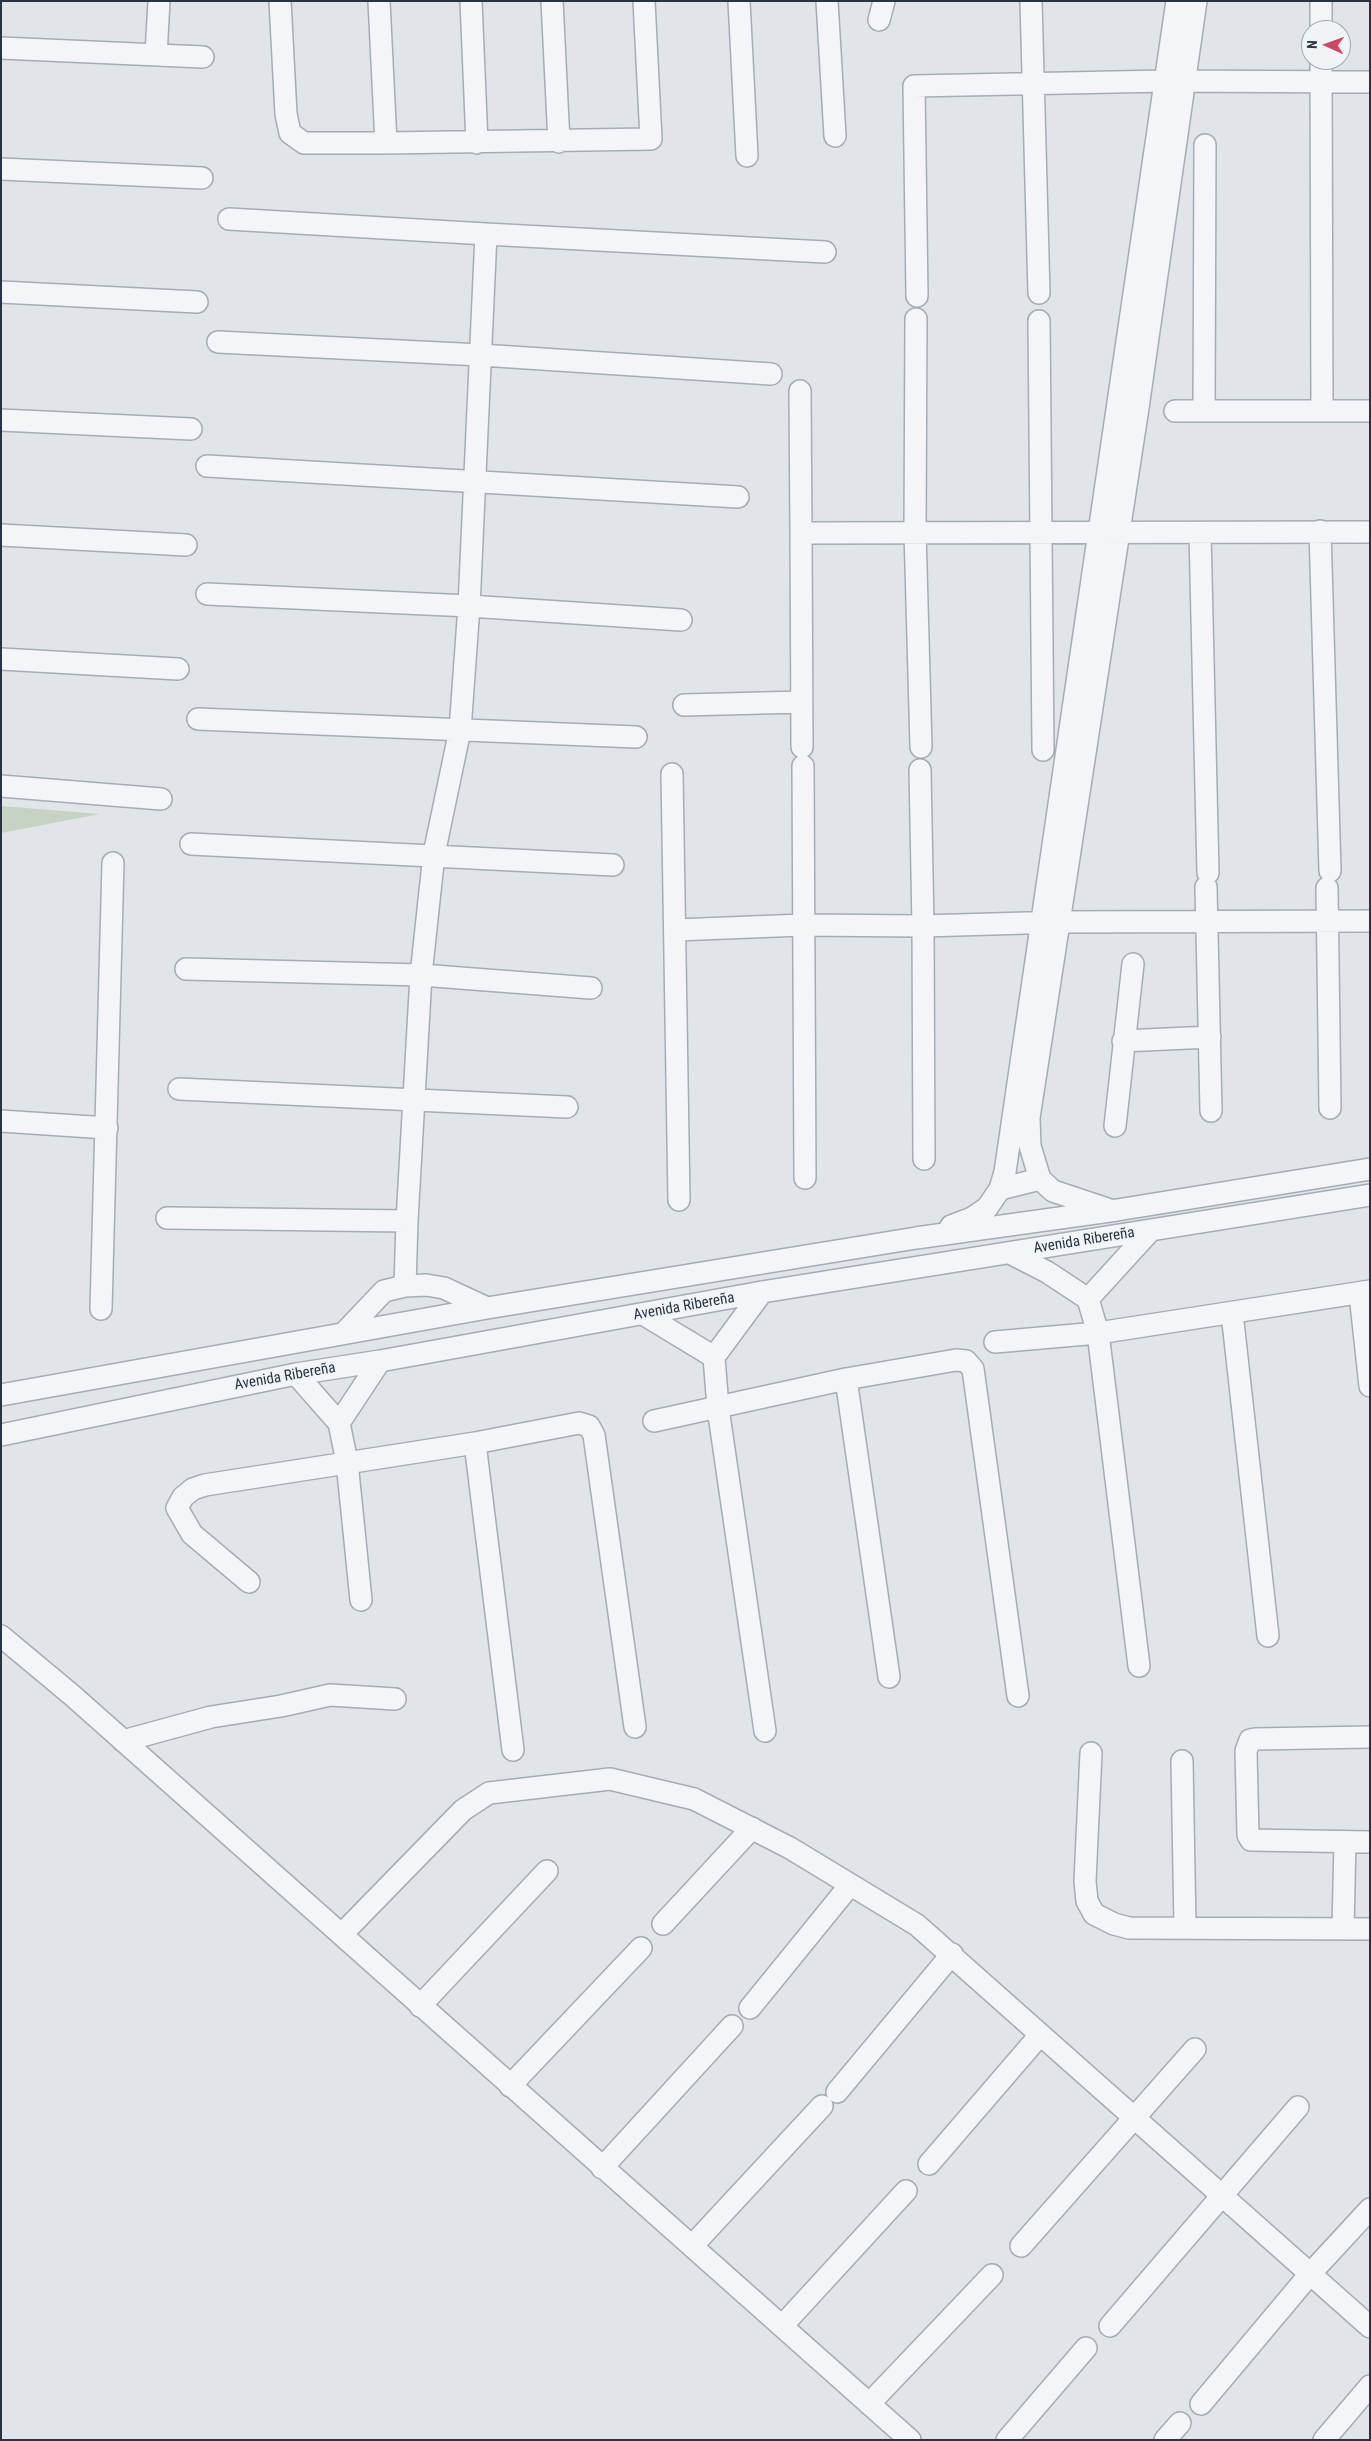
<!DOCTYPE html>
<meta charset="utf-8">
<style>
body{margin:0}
#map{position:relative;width:1371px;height:2441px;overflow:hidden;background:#e1e5e9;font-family:"Roboto Condensed",sans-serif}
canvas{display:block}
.frame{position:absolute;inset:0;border:2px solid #293341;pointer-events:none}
.north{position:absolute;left:1301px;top:20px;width:50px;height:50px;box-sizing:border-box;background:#f0f4f7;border:1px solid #a0a7ae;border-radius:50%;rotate:272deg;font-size:14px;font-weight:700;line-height:20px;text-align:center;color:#293341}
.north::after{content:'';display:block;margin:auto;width:18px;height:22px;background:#cc4864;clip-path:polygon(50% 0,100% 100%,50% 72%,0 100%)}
</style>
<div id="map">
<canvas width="1371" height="2441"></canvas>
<div class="frame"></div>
<div class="north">N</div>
</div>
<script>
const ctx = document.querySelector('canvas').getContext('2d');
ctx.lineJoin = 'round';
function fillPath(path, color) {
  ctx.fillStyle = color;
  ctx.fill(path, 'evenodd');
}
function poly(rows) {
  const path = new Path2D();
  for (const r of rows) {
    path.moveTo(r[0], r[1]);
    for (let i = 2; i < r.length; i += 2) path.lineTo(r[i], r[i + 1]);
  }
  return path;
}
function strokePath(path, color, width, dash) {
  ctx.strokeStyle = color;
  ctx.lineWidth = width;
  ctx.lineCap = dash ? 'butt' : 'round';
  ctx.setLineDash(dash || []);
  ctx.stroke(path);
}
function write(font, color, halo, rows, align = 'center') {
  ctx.font = font + ' "Roboto Condensed",sans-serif';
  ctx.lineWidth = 4;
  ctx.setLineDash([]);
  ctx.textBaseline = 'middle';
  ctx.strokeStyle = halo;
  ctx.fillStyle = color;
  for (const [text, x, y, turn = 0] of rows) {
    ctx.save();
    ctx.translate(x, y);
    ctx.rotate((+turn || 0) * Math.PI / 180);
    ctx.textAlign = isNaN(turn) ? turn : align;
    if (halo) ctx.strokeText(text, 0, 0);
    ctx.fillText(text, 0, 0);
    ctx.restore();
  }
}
const green = poly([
 [1,806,100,814,1,833]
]);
const minor = poly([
 [280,1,286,114,290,133,304,143,386,143,651,139,644,1],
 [379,1,386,143],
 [471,1,477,143],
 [552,1,559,142],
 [739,1,747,156],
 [827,1,835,136],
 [1031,1,1039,293],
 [1321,1,1321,30],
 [879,20,884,1],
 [1,48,203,57],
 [156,55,159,1],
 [1321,60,1322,410],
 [1,169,202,178],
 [229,219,486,234],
 [1,292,197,302],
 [917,296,914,86,1165,81,1370,82],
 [916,319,915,531,921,747],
 [1039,321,1043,750],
 [218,342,481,355,771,374],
 [800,391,801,533,1370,532],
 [1204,410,1205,145],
 [1175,411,1370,411],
 [1,420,191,429],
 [207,466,738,497],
 [1320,531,1330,871],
 [801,533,802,747],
 [1200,533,1208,873],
 [1,535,186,545],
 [207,594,469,606,681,620],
 [1,659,178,669],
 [684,705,801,702],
 [198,719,636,737],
 [803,766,805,1178],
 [920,770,923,926,924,1159],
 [672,774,679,1200],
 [1,786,161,799],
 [191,844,613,865],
 [1206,887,1211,1111],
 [1327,888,1330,1108],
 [676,930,802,925,923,926,1061,922,1370,921],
 [186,969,421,975,591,988],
 [1123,1041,1210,1037],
 [179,1089,567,1107],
 [1,1121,107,1128],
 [1115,1126,1133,964],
 [1000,1189,1040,1179],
 [1107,1209,1053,1191,1040,1179,1030,1146,1029,1118,1138,408,1196,1],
 [167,1218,407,1221,405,1286],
 [407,1221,421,975,434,854,460,730,469,606,486,234,825,252],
 [951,1226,972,1218,987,1208,1000,1189,1005,1172,1177,1],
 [1010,1253,1047,1272,1088,1299,1098,1333,1139,1666],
 [762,1292,714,1357,718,1408,765,1731],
 [1360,1294,1370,1386],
 [1088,1299,1151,1230],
 [101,1309,113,863],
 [1232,1313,1268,1636],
 [643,1314,714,1357],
 [344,1333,384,1291,405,1286,426,1285,444,1288,487,1308],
 [995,1342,1098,1333,1370,1291],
 [296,1374,339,1423,347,1462,361,1600],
 [846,1379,889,1677],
 [1,1395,487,1308,916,1238,1117,1210,1370,1169],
 [654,1421,846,1379,956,1360,966,1361,973,1369,1018,1696],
 [339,1423,380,1361],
 [1,1435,296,1374,380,1361,762,1292,1370,1195],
 [475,1443,513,1750],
 [249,1582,192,1534,177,1508,183,1497,193,1489,205,1485,475,1443,579,1423,589,1426,594,1435,635,1727],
 [1,1636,73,1696,910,2440],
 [1370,1737,1255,1739,1250,1740,1246,1751,1248,1835,1251,1840,1370,1842],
 [123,1741,211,1717,281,1706,330,1695,395,1699],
 [1091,1753,1085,1881,1087,1901,1094,1914,1114,1924,1129,1928,1370,1929],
 [1182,1761,1185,1927],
 [663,1924,752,1828],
 [1343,1929,1345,1842],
 [342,1934,463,1810,489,1793,610,1779,694,1799,790,1848,917,1925,1370,2327],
 [420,2006,547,1871],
 [750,2008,850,1885],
 [510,2086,641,1948],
 [837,2092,952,1954],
 [929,2164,1040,2035],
 [602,2168,732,2026],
 [692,2246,822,2106],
 [1021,2246,1195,2049],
 [782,2326,906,2191],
 [1110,2326,1298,2107],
 [869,2404,992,2275],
 [1201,2404,1310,2274,1370,2209],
 [1007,2440,1086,2348],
 [1165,2440,1180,2423],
 [1324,2440,1370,2386]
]);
const streetNames = [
 ["Avenida Ribereña",1084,1241,-9],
 ["Avenida Ribereña",684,1307,-10],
 ["Avenida Ribereña",285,1377,-10]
];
fillPath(green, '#c7d3c2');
strokePath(minor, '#a6acb3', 24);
strokePath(minor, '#f4f5f8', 21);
write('15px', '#293341', '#f0f4f7', streetNames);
</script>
